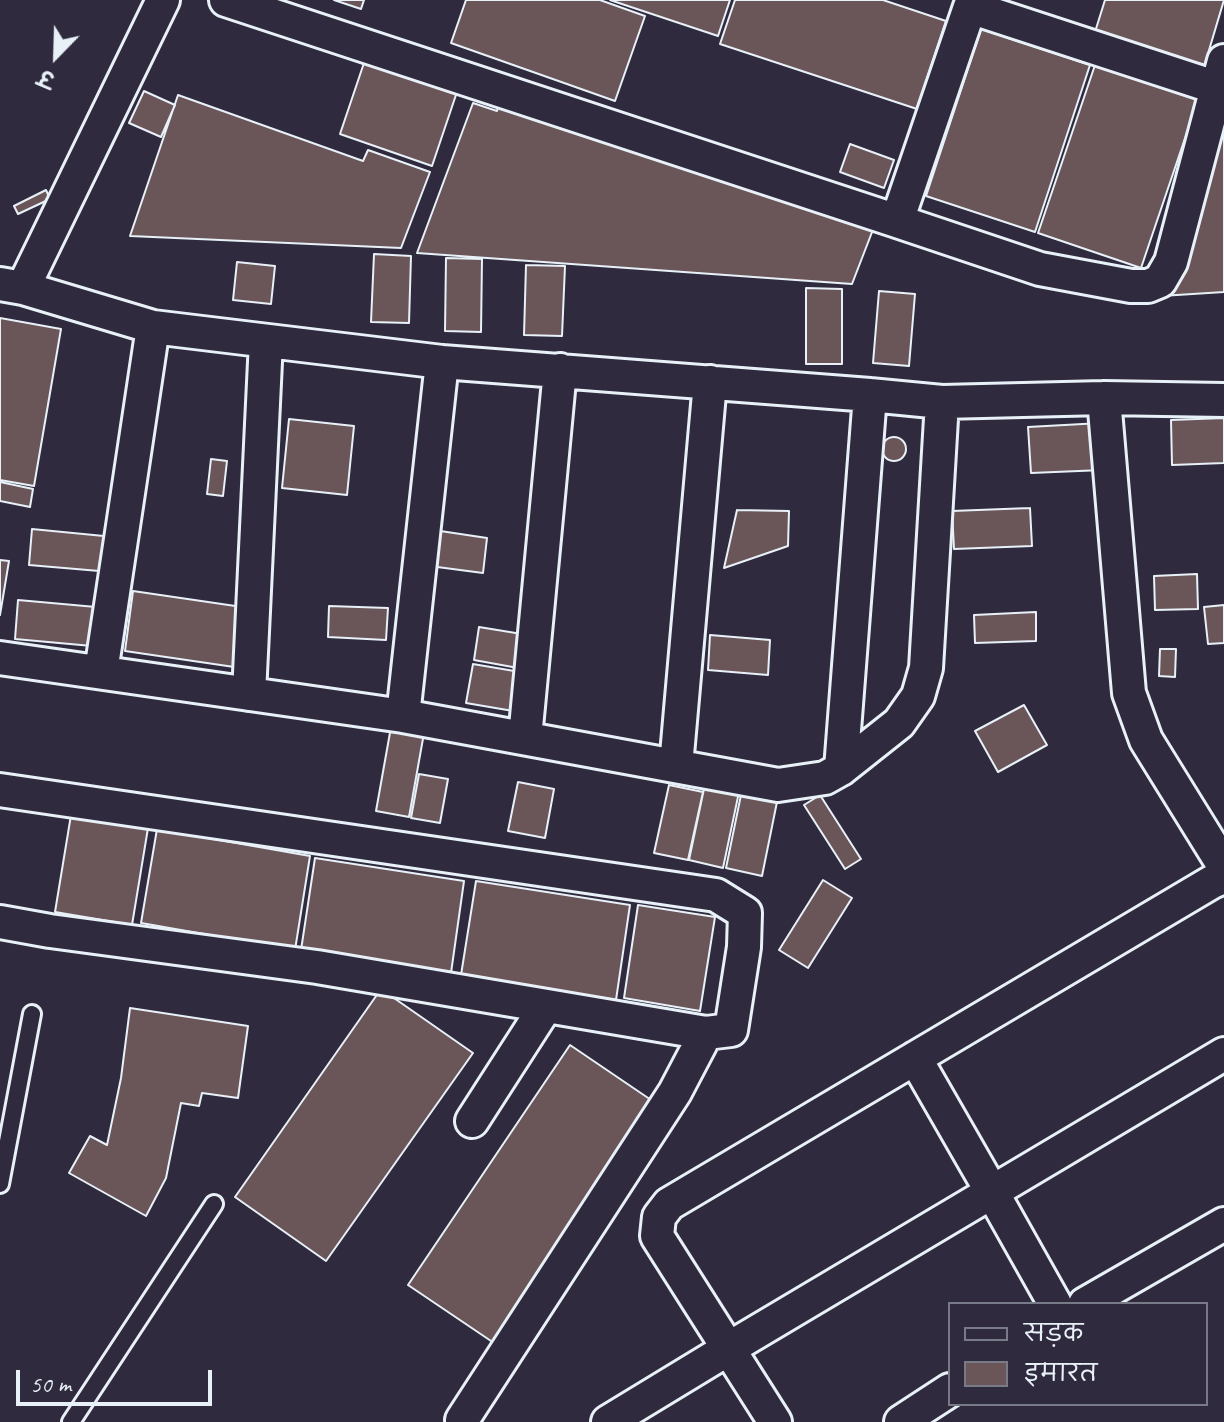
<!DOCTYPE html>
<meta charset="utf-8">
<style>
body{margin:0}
#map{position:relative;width:1224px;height:1422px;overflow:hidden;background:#2f2a3d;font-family:Caveat,"Playpen Sans Deva",sans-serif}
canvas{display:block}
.legend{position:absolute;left:948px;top:1302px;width:260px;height:104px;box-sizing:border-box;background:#2f2a3d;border:2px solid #797a88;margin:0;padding:10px 14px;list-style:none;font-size:24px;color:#e8f1f8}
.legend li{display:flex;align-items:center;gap:16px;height:40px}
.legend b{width:40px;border:2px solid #797a88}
.north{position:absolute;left:16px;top:16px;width:80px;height:80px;-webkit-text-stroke:6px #2f2a3d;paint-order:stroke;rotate:203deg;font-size:22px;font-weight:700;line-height:32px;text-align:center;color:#e8f1f8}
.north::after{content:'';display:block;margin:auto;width:28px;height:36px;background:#e8f1f8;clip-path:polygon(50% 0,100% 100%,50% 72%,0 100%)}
.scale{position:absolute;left:16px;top:1370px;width:196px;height:36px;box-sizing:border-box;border:4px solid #e8f1f8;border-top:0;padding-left:10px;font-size:24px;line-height:28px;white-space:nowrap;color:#e8f1f8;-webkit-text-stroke:6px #2f2a3d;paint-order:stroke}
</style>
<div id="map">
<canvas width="1224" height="1422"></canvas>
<ul class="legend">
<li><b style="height:10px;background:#2f2a3d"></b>सड़क</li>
<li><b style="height:22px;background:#6a5559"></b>इमारत</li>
</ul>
<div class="north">उ</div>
<div class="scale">50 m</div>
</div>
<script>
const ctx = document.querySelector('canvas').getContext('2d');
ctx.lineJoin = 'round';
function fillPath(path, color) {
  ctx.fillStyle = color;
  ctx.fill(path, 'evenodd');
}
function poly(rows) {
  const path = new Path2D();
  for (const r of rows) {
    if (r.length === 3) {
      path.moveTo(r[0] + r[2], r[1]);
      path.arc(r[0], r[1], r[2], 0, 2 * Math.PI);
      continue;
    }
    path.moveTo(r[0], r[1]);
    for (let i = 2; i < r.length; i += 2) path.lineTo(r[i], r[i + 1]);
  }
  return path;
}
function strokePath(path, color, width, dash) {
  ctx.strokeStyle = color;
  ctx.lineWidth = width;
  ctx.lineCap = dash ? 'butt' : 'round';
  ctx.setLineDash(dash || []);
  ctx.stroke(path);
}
const building = poly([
 [334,0,364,0,361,9,334,0],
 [466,0,600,0,645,16,615,101,451,43,466,0],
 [610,0,730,0,718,36,610,0],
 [735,0,883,0,946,21,917,109,720,44,735,0],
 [1105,0,1224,0,1204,67,1095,32,1105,0],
 [981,29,1090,65,1035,232,926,196,981,29],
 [367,54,459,86,432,166,340,134,367,54],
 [1095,65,1198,100,1141,268,1038,233,1095,65],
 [144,91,175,105,161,137,129,123,144,91],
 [178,95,363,161,368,150,430,172,401,248,130,236,178,95],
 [500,100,874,227,852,284,417,253,473,103,497,111,500,100],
 [1224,111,1224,292,1161,296,1224,111],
 [850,144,894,160,884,188,840,172,850,144],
 [46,190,50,199,18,214,14,206,46,190],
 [374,254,411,256,409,323,371,322,374,254],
 [446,258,482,259,481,332,445,331,446,258],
 [237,262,275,266,271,304,233,300,237,262],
 [526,265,565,266,562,336,524,335,526,265],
 [806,288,842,289,842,364,806,364,806,288],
 [879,291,915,294,909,366,873,363,879,291],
 [0,318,61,329,34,486,0,480,0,318],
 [1224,418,1224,463,1172,465,1171,420,1224,418],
 [289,419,354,426,347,495,282,488,289,419],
 [1101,423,1103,470,1031,473,1028,427,1101,423],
 [894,449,12],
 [211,459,227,461,223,496,207,494,211,459],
 [0,482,33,489,30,507,0,501,0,482],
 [1030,508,1032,546,954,549,952,511,1030,508],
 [737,510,789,511,788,546,724,568,737,510],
 [32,529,114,537,111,572,29,565,32,529],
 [427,529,487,538,483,573,422,565,427,529],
 [0,560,9,561,0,615,0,560],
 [1197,574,1198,609,1155,610,1154,576,1197,574],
 [133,591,249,608,241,668,125,651,133,591],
 [18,600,96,607,92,646,15,639,18,600],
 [1224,605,1224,643,1208,644,1204,607,1224,605],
 [329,606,388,608,386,640,328,637,329,606],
 [1036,612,1036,641,975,643,974,615,1036,612],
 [479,627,534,636,529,670,474,660,479,627],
 [710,635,770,640,768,675,708,670,710,635],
 [1160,649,1176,649,1175,677,1159,676,1160,649],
 [473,664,526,673,519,712,466,703,473,664],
 [1024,705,1047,745,998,772,975,731,1024,705],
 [391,727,424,733,409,817,376,811,391,727],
 [419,774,448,779,440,823,411,818,419,774],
 [518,782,554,789,545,838,508,831,518,782],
 [705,784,739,792,723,868,689,860,705,784],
 [669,785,703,792,688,860,654,853,669,785],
 [742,790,778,797,762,876,726,868,742,790],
 [820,795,861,859,845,869,804,805,820,795],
 [71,815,148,828,132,925,55,912,71,815],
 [157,829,310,856,295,950,141,923,157,829],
 [315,858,464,881,451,973,301,950,315,858],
 [823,880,852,898,808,968,779,950,823,880],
 [476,881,630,905,616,1000,461,975,476,881],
 [638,905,715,917,700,1011,624,998,638,905],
 [381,989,473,1053,326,1261,235,1197,381,989],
 [130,1008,248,1026,238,1098,202,1093,199,1106,181,1103,166,1178,146,1216,69,1173,90,1136,107,1145,121,1078,130,1008],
 [570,1045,657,1104,494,1343,408,1285,570,1045]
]);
const service = poly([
 [0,1184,32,1014],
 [71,1422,214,1204]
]);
const minor = poly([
 [226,0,897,221,970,7,1224,90],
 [897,221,1040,269,1131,286,1148,286,1160,281,1171,262,1224,61],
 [0,284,23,288,153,327,442,362,870,395,942,402,1104,398,1224,400],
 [23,288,163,0],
 [1104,398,1129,693,1146,740,1224,866],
 [0,658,403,716,778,785,825,778,841,769,899,723,918,696,926,668,942,402],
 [101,672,153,327],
 [249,694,266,341],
 [403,716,442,362],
 [525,738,560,370],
 [676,766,710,382],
 [841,769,870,395],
 [0,790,716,895,745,913,744,947,731,1030,706,1033,317,967,50,931,0,922],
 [915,1058,992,1192,1055,1304],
 [472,1121,546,1006],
 [1085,1304,1224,1224],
 [462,1420,675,1092,706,1033],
 [608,1422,728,1349,1224,1054],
 [775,1422,657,1236,659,1217,669,1204,1212,882,1224,877],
 [901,1422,950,1390]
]);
fillPath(building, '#6a5559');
strokePath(building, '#e8f1f8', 2);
strokePath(service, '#e8f1f8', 22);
strokePath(minor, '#e8f1f8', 38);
strokePath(service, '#2f2a3d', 16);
strokePath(minor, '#2f2a3d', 32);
</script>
